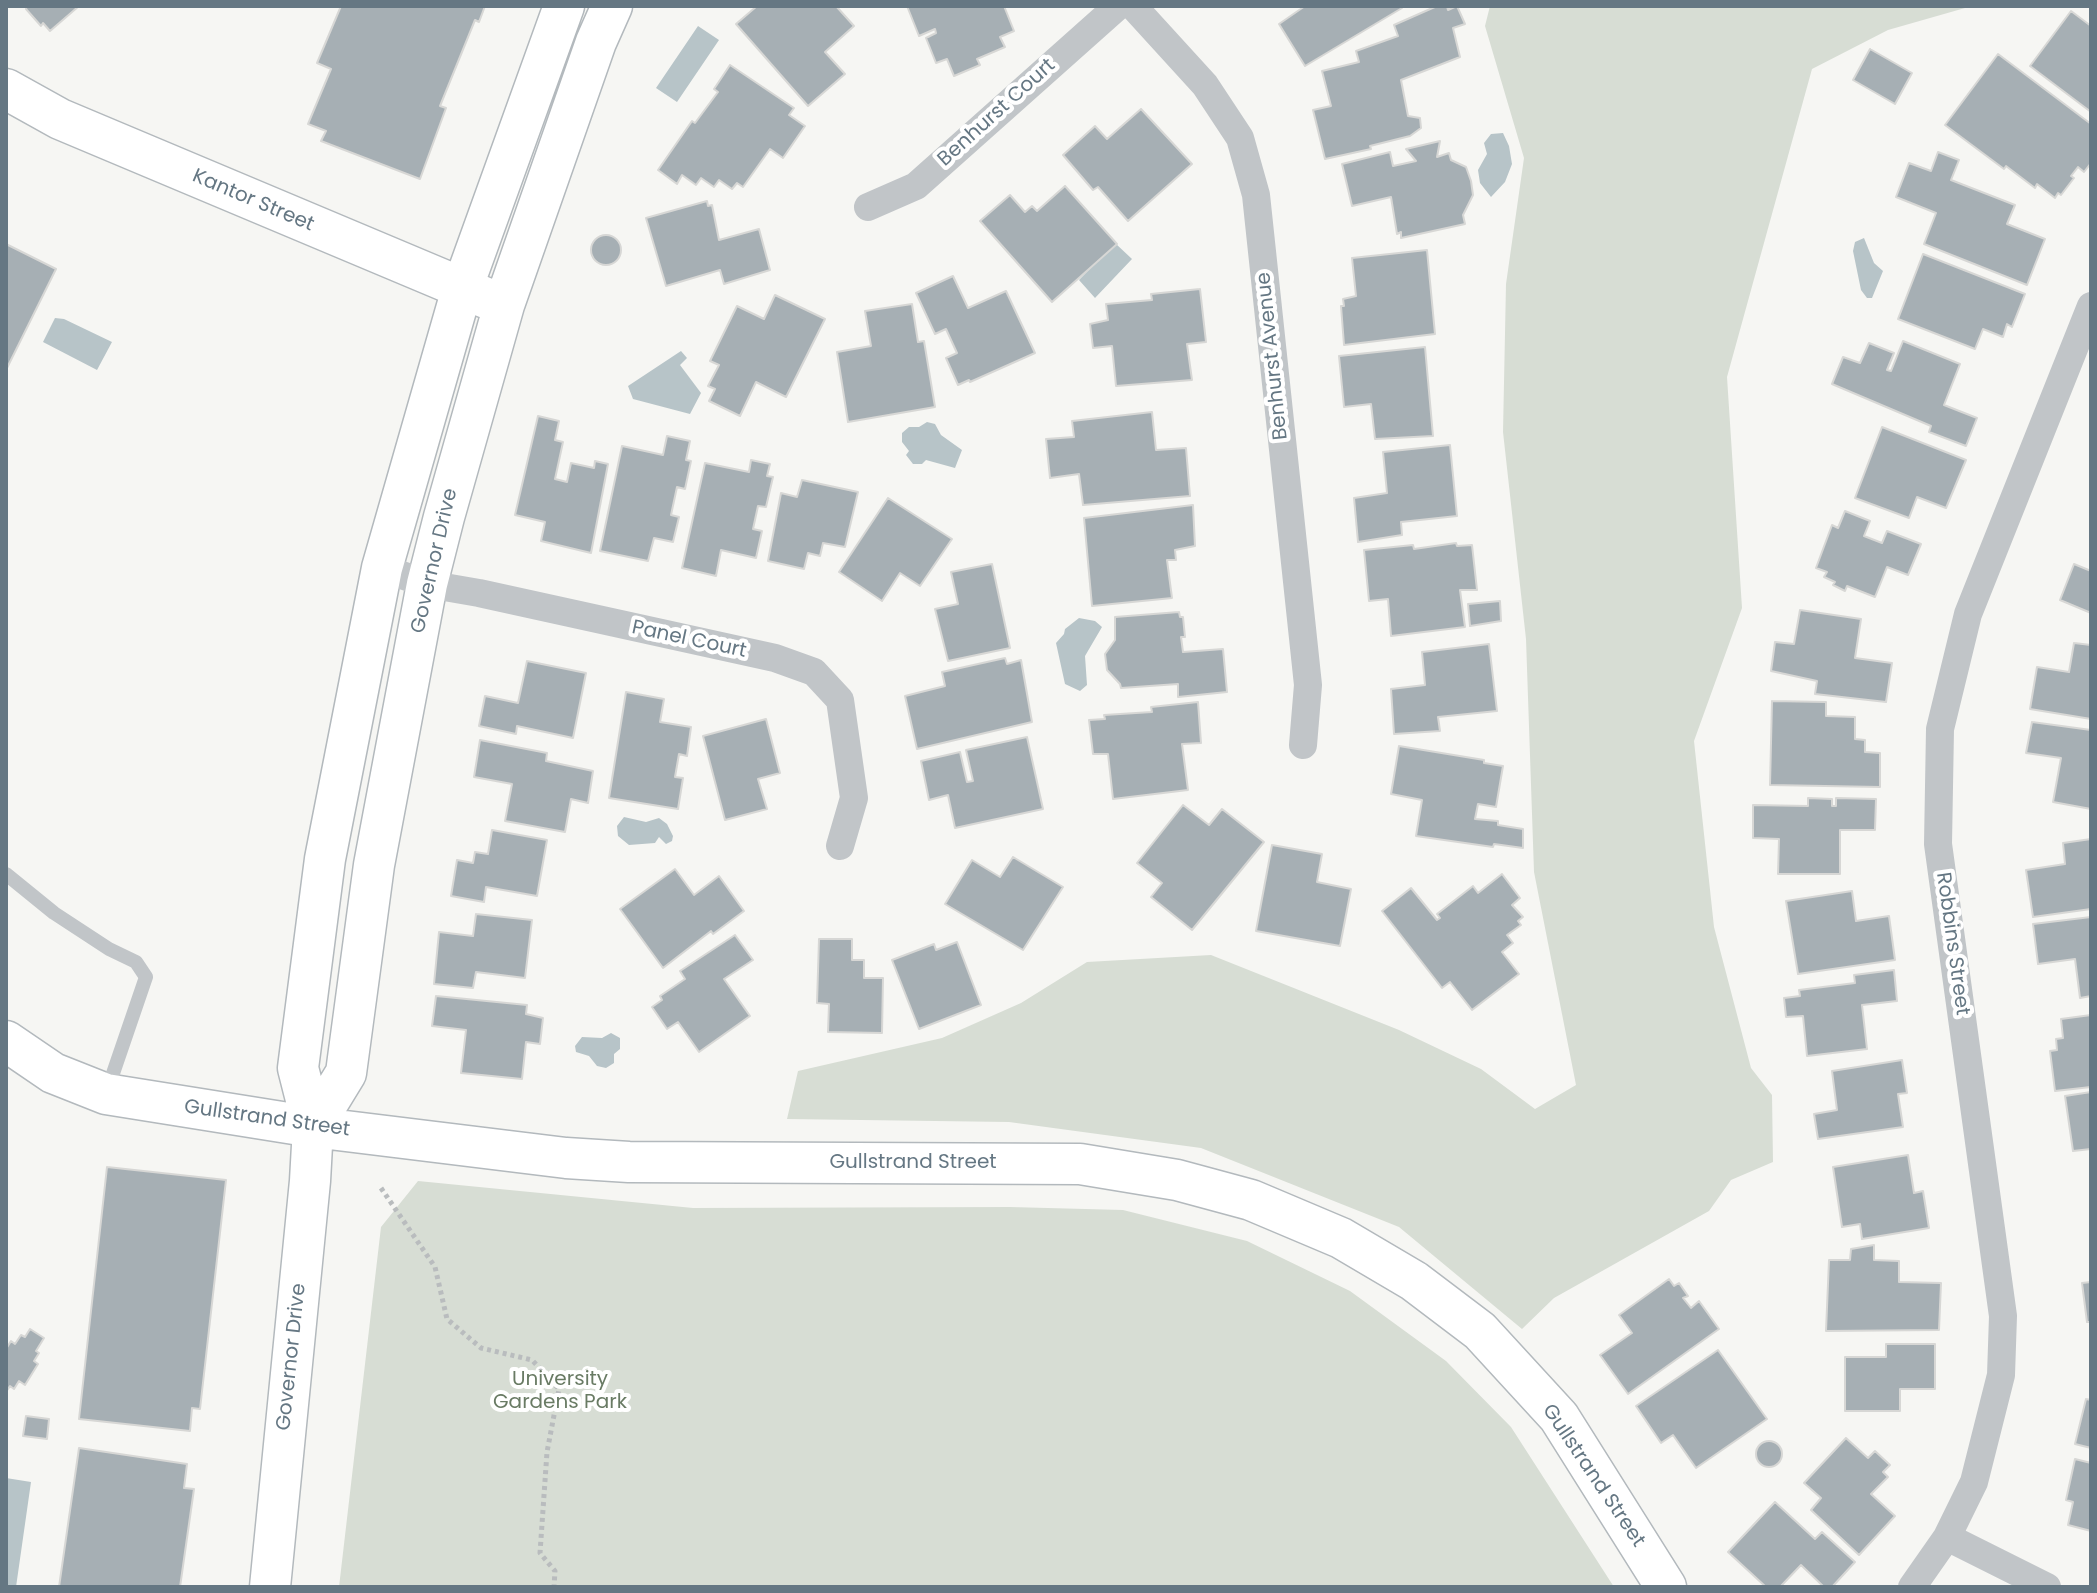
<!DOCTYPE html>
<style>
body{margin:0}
#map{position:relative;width:2097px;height:1593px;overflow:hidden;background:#f6f6f3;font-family:Poppins,sans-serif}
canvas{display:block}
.frame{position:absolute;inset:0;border:8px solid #657783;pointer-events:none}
</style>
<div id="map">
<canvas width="2097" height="1593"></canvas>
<div class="frame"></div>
</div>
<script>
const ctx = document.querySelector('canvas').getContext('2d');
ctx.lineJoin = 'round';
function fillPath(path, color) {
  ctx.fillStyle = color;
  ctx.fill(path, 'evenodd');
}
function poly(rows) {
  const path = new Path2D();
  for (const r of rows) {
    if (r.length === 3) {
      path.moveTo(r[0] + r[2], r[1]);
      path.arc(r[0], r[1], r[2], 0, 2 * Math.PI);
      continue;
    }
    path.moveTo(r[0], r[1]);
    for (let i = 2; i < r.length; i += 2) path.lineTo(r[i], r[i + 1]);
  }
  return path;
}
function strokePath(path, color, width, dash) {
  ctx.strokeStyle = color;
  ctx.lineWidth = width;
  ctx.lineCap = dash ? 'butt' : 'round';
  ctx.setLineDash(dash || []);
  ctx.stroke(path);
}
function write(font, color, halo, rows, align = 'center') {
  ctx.font = font + ' Poppins,sans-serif';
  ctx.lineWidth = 8;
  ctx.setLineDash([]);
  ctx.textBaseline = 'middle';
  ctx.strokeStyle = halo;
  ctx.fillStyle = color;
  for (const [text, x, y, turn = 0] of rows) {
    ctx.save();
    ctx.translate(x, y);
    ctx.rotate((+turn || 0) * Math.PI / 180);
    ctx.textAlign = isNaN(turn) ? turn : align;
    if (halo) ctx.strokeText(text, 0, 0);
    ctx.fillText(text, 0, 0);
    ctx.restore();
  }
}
const green = poly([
 [1490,6,1972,6,1888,30,1812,69,1727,377,1742,608,1694,741,1714,927,1751,1068,1772,1095,1773,1162,1731,1180,1709,1211,1554,1298,1522,1329,1399,1227,1201,1148,1009,1122,787,1119,798,1071,942,1038,1021,1003,1087,962,1211,955,1399,1030,1481,1069,1535,1109,1576,1085,1534,872,1526,639,1503,432,1506,284,1524,158,1485,26],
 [418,1181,693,1208,1010,1207,1123,1210,1247,1241,1350,1291,1446,1361,1511,1427,1614,1587,339,1587,381,1227]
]);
const water = poly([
 [698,26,719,40,677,102,656,88],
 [1503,133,1509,146,1512,164,1505,182,1491,197,1480,183,1478,170,1487,154,1484,143,1491,134],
 [1864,238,1874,263,1883,271,1872,298,1867,298,1861,290,1853,251,1855,242],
 [1115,243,1132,259,1095,298,1079,280],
 [55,318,64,319,112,342,97,370,43,342],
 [681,351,687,358,680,365,701,393,690,414,633,399,628,386],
 [927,422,935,424,941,435,962,450,955,468,926,460,922,464,913,464,906,455,909,451,902,442,902,433,909,427,919,427],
 [1079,618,1095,621,1102,627,1085,656,1087,685,1080,691,1065,684,1056,643,1064,634,1065,629],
 [624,817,646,822,659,818,667,824,673,836,672,841,666,844,659,837,655,843,629,845,618,836,617,826],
 [611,1033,620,1038,620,1049,614,1054,614,1063,606,1068,597,1066,589,1056,576,1052,575,1046,582,1037,602,1038],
 [6,1478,31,1482,16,1587,6,1587]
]);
const building = poly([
 [27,6,79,6,50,31,43,23,41,26,26,9,27,6],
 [341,6,485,6,479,22,475,20,440,106,446,108,420,179,321,141,326,131,308,124,331,69,317,63,341,6],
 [757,6,836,6,854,26,825,52,845,74,808,106,736,24,757,6],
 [907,6,1004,6,1014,31,1000,37,1005,47,977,59,980,65,954,76,947,59,936,63,926,38,936,33,935,29,919,36,907,6],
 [1305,6,1401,6,1402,8,1305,66,1279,24,1305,6],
 [1437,6,1447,6,1448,10,1457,6,1465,24,1453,28,1460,57,1401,80,1408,116,1420,118,1421,128,1410,136,1370,146,1371,149,1325,159,1313,110,1331,106,1322,71,1359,62,1356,51,1398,36,1394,25,1437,6],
 [2071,11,2091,26,2091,112,2030,66,2071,11],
 [1870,49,1912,73,1895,104,1853,80,1870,49],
 [1998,54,2091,124,2091,163,2084,172,2078,167,2071,176,2074,178,2061,195,2058,193,2055,198,2037,184,2035,188,2006,166,2004,169,1945,125,1998,54],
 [730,65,794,108,789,115,805,126,783,158,770,149,743,187,737,183,732,189,719,180,714,187,701,178,696,185,682,175,677,184,658,170,692,121,695,123,718,92,714,89,730,65],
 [1141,109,1192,164,1128,221,1098,187,1093,190,1063,155,1095,126,1107,139,1141,109],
 [1440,141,1437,157,1449,153,1451,160,1466,167,1471,181,1473,195,1463,215,1465,224,1401,238,1401,232,1397,234,1391,197,1352,206,1342,164,1390,152,1393,166,1416,161,1406,149,1440,141],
 [1938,152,1959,160,1951,180,2015,205,2007,224,2045,239,2027,285,1924,244,1936,213,1896,197,1909,163,1931,171,1938,152],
 [1065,186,1117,244,1052,302,980,221,1010,195,1025,212,1032,206,1037,211,1065,186],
 [707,201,708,206,712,205,719,240,759,229,770,270,724,284,720,270,666,286,646,218,707,201],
 [606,250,15],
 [6,244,56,269,6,370,6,244],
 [1427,250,1435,334,1344,345,1341,306,1344,306,1343,299,1356,296,1352,258,1427,250],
 [1923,254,2025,294,2012,327,2007,324,2003,337,1983,329,1975,349,1898,319,1923,254],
 [953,276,968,308,1006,291,1035,353,970,382,969,380,958,385,946,358,957,353,946,329,935,334,916,293,953,276],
 [1200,289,1206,342,1187,344,1192,380,1116,386,1112,346,1093,348,1090,324,1108,320,1106,304,1152,300,1151,294,1200,289],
 [775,295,825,319,786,397,756,382,740,416,709,401,715,389,708,386,719,365,710,361,737,306,764,319,775,295],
 [912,304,918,342,924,341,935,407,848,422,837,352,871,346,865,311,912,304],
 [1903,341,1960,364,1944,405,1977,418,1966,446,1929,432,1931,426,1832,384,1843,357,1860,363,1869,343,1894,353,1887,370,1891,371,1903,341],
 [1425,347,1433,436,1375,439,1371,404,1344,407,1339,356,1425,347],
 [1152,412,1156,450,1186,448,1190,496,1083,505,1079,474,1050,478,1046,439,1074,437,1072,421,1152,412],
 [538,416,559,421,555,440,563,442,555,479,567,482,571,463,594,468,595,461,608,464,591,553,541,541,545,522,515,515,538,416],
 [1882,427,1966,460,1946,508,1917,497,1909,518,1855,498,1882,427],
 [667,436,690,441,686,460,691,461,685,489,677,487,671,515,679,517,673,542,654,538,648,561,600,551,622,446,663,455,667,436],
 [1450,445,1457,516,1401,522,1402,535,1358,542,1354,498,1387,493,1383,452,1450,445],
 [751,460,770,464,767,476,773,477,766,507,758,506,753,529,762,531,756,558,721,550,716,576,682,568,705,463,749,472,751,460],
 [802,480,858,492,845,547,823,543,820,556,808,553,804,569,768,561,781,493,797,497,802,480],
 [888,498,952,539,920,586,900,573,882,601,839,572,888,498],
 [1193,505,1195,546,1175,550,1176,560,1167,560,1172,598,1092,606,1084,518,1193,505],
 [1845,511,1870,521,1864,536,1882,543,1887,531,1921,544,1908,575,1887,567,1875,597,1847,586,1845,591,1833,585,1835,582,1824,577,1827,572,1816,568,1832,525,1838,528,1845,511],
 [1456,543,1457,546,1472,545,1477,590,1460,590,1465,627,1391,636,1388,599,1369,601,1364,550,1413,545,1414,549,1456,543],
 [992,564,1010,648,948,661,935,609,958,604,951,572,992,564],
 [2074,564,2091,571,2091,613,2060,600,2074,564],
 [1500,601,1501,621,1470,626,1468,604,1500,601],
 [1800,610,1861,619,1855,658,1892,663,1886,702,1815,694,1817,681,1771,671,1775,642,1794,644,1800,610],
 [1179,612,1180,617,1183,617,1185,637,1181,637,1183,652,1223,649,1227,692,1178,697,1178,684,1121,688,1120,684,1107,670,1105,654,1115,640,1115,617,1179,612],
 [2074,643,2091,645,2091,719,2030,709,2037,667,2069,672,2074,643],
 [1489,644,1497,711,1438,717,1440,731,1394,734,1391,689,1425,685,1422,652,1489,644],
 [1005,658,1007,664,1021,660,1032,722,917,749,905,696,945,686,942,672,1005,658],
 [527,661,586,673,573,738,517,726,516,734,479,726,485,696,518,703,527,661],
 [626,692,664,699,660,722,691,727,687,756,679,754,675,777,683,778,678,809,609,798,626,692],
 [1772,701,1826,702,1826,716,1855,717,1855,739,1865,740,1865,752,1880,753,1880,787,1770,785,1772,701],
 [1198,702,1201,743,1182,744,1188,790,1113,799,1108,754,1093,754,1089,720,1105,719,1104,715,1152,712,1151,707,1198,702],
 [766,719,780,773,758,779,767,809,725,820,703,736,766,719],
 [2032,722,2091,730,2091,809,2053,802,2061,758,2026,753,2032,722],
 [1027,737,1043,809,955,828,948,795,929,800,921,761,960,752,967,782,973,781,966,750,1027,737],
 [480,740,547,753,546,761,593,771,588,803,571,799,565,832,505,821,512,784,474,777,480,740],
 [1399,746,1484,760,1484,763,1503,766,1496,807,1478,804,1475,819,1498,821,1498,825,1523,829,1523,848,1494,844,1493,847,1416,836,1422,800,1391,794,1399,746],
 [1808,798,1832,799,1832,806,1836,806,1836,798,1876,799,1875,830,1840,830,1840,874,1778,874,1779,839,1753,838,1753,805,1808,806,1808,798],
 [1183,805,1209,825,1222,809,1264,842,1192,930,1151,897,1162,883,1137,863,1183,805],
 [492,830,547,840,537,896,486,887,484,902,451,896,457,860,473,863,475,852,488,854,492,830],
 [2091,839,2091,909,2033,917,2026,870,2065,864,2063,843,2091,839],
 [1272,845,1322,854,1317,882,1351,889,1340,946,1256,931,1272,845],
 [1013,857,1063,887,1023,950,945,904,972,860,1000,877,1013,857],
 [675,869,694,895,719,876,744,911,713,934,711,931,663,968,620,909,675,869],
 [1502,874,1520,898,1512,905,1523,917,1518,921,1521,925,1507,935,1513,943,1502,952,1519,974,1472,1010,1450,982,1442,988,1382,911,1411,888,1437,920,1440,918,1437,914,1473,886,1478,893,1502,874],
 [1852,891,1856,921,1889,916,1895,960,1798,974,1786,901,1852,891],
 [476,914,532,920,525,978,476,972,473,988,434,984,439,932,473,936,476,914],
 [2091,917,2091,996,2080,998,2075,959,2038,964,2033,924,2091,917],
 [735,935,753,960,724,979,750,1016,699,1052,678,1022,667,1029,652,1007,662,1000,660,996,685,979,680,971,735,935],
 [819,939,852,939,852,960,864,960,864,978,883,978,882,1033,828,1032,829,1004,817,1003,819,939],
 [957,942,981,1005,919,1029,892,960,934,944,936,950,957,942],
 [1894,970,1897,1001,1862,1005,1867,1049,1807,1056,1803,1016,1786,1017,1784,998,1800,996,1799,990,1855,983,1854,975,1894,970],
 [436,996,527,1005,526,1014,543,1018,540,1044,526,1042,522,1079,461,1073,466,1030,432,1026,436,996],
 [2091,1015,2091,1087,2055,1091,2050,1051,2057,1050,2056,1039,2063,1038,2061,1019,2091,1015],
 [1902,1060,1907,1093,1898,1094,1903,1127,1818,1139,1814,1114,1837,1110,1832,1071,1902,1060],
 [2091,1092,2091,1149,2073,1151,2065,1096,2091,1092],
 [1908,1155,1914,1193,1923,1191,1929,1228,1862,1239,1860,1224,1842,1227,1833,1167,1908,1155],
 [107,1167,226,1180,200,1409,192,1408,190,1431,79,1419,107,1167],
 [1874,1245,1874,1260,1899,1261,1899,1282,1941,1283,1939,1330,1826,1331,1829,1260,1850,1260,1851,1249,1874,1245],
 [1669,1279,1674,1286,1679,1283,1688,1296,1683,1298,1691,1308,1699,1301,1719,1329,1628,1394,1600,1355,1632,1333,1619,1315,1669,1279],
 [2091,1282,2091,1322,2087,1322,2082,1283,2091,1282],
 [30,1329,44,1338,36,1351,39,1353,34,1361,38,1364,25,1385,19,1381,14,1389,10,1386,6,1392,6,1349,11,1341,15,1344,21,1335,25,1337,30,1329],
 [1886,1344,1935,1344,1935,1389,1900,1389,1900,1411,1845,1411,1845,1357,1886,1357,1886,1344],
 [1718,1350,1767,1419,1696,1468,1673,1435,1661,1443,1636,1406,1718,1350],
 [2086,1399,2091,1400,2091,1448,2075,1444,2086,1399],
 [26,1416,49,1419,47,1439,23,1436,26,1416],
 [1846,1438,1868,1458,1875,1451,1890,1465,1883,1472,1888,1477,1871,1494,1895,1516,1859,1555,1811,1510,1821,1498,1804,1483,1846,1438],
 [1769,1454,13],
 [79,1448,187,1464,184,1488,194,1489,180,1587,59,1587,79,1448],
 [2075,1459,2091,1463,2091,1531,2068,1525,2073,1502,2066,1500,2075,1459],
 [1775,1502,1815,1539,1822,1532,1855,1562,1832,1587,1824,1587,1801,1565,1780,1587,1766,1587,1728,1552,1775,1502]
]);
const path = poly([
 [381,1188,435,1267,447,1319,481,1348,532,1360,559,1389,547,1452,540,1553,555,1571,554,1587]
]);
const lane = poly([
 [6,874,54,913,109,949,136,962,146,977,107,1091]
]);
const street = poly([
 [1133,6,1205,85,1240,138,1256,195,1308,685,1303,745],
 [868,207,916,186,1118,6],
 [382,568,427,584,479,593,775,658,814,672,840,700,854,798,840,846],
 [1947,1537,2047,1587],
 [1912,1587,1947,1537,1974,1482,2001,1375,2003,1316,1938,844,1940,729,1968,614,2091,306]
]);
const secondary = poly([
 [6,89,60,119,486,298],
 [6,1041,53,1073,106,1094,313,1127,566,1158,629,1162,1080,1164,1177,1180,1251,1200,1341,1238,1414,1281,1480,1331,1559,1417,1666,1587],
 [313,1127,346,1073,374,865,427,584,444,517,504,305,596,42,612,6],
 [270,1587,310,1181,313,1127,298,1068,325,859,382,568,462,289,564,6]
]);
const streetNames = [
 ["Benhurst Court",997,113,-42],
 ["Kantor Street",253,201,23],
 ["Benhurst Avenue",1273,356,-96],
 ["Governor Drive",435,561,-77],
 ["Panel Court",689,640,12],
 ["Robbins Street",1952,944,82],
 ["Gullstrand Street",267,1119,8],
 ["Gullstrand Street",913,1163],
 ["Governor Drive",292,1357,-84],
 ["Gullstrand Street",1593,1476,56]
];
const parkNames = [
 ["University",560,1380],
 ["Gardens Park",560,1403]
];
fillPath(green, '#d7ddd4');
fillPath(water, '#b7c4c8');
fillPath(building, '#a6afb4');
strokePath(building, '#d7d7d5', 2);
strokePath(secondary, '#b3b9bd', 43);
strokePath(path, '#b9bcbe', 5, [4, 4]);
strokePath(lane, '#c1c5c8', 14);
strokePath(street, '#c1c5c8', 28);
strokePath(secondary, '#fff', 40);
write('20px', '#657783', '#fff', streetNames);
write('20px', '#697b64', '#fff', parkNames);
</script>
